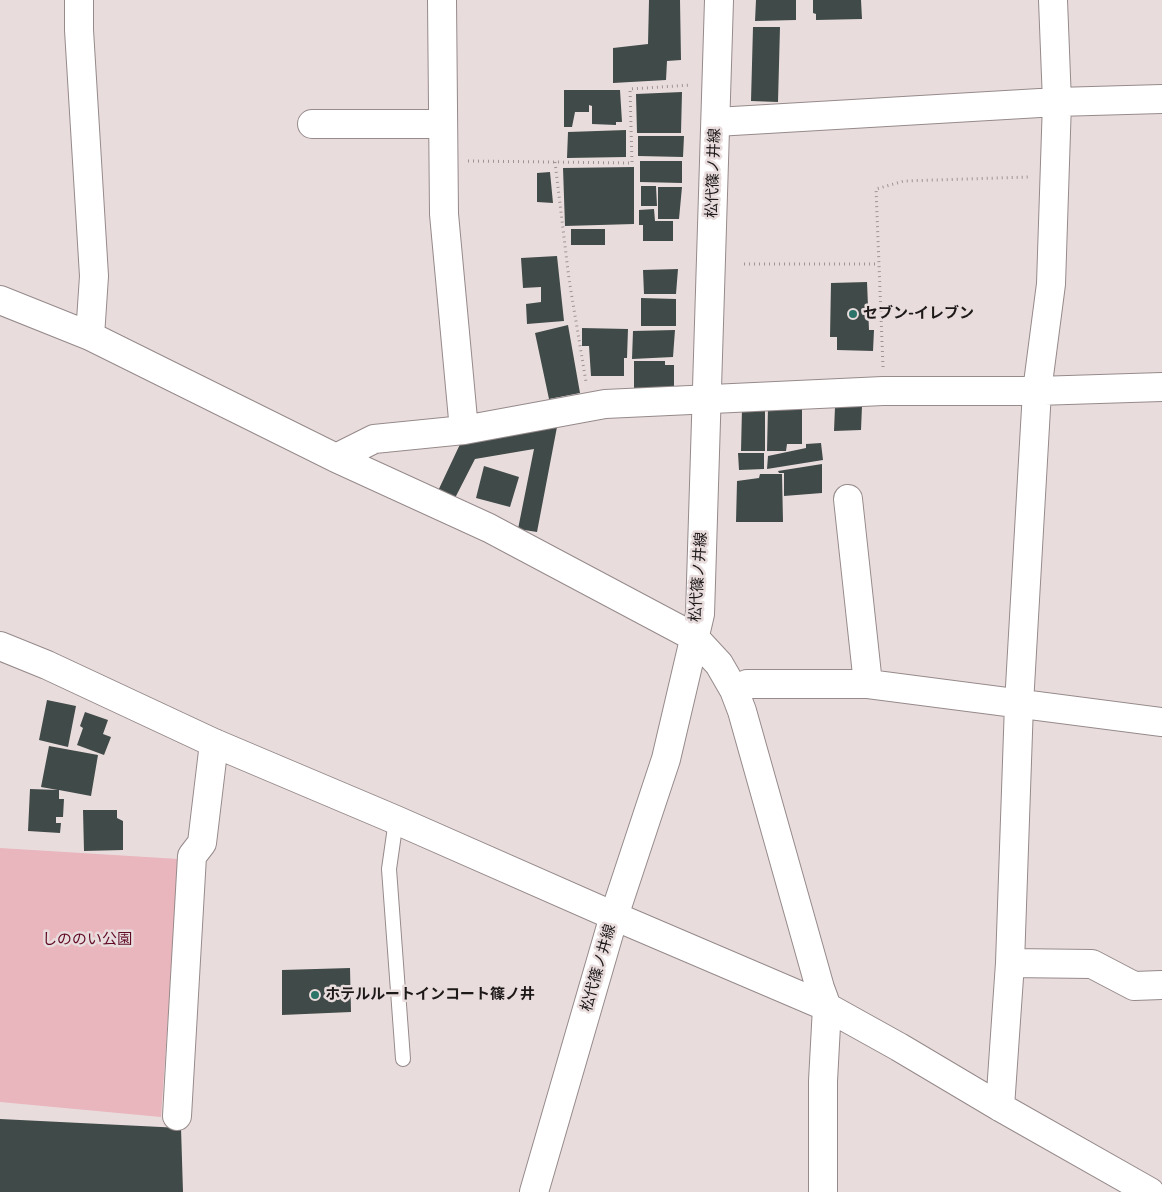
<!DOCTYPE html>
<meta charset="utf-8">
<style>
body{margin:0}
canvas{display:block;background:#e9dcdd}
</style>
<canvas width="1162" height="1192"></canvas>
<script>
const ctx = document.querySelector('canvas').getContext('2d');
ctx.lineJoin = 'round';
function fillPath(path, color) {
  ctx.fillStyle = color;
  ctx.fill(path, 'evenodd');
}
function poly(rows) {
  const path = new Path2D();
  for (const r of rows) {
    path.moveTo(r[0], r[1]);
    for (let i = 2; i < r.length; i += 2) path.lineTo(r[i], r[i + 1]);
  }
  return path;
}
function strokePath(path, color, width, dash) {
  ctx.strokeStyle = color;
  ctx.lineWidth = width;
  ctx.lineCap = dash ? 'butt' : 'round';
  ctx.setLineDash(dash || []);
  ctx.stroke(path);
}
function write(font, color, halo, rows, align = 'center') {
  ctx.font = font + ' "Varela Round","Noto Sans JP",sans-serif';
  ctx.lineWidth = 5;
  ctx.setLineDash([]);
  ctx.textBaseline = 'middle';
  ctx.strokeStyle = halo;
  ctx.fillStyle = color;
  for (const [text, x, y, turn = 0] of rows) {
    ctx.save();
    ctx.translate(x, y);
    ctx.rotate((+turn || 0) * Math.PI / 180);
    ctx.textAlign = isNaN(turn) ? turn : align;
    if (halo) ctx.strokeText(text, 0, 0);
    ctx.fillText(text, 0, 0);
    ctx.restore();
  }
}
const green = poly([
 [0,848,179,859,161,1117,0,1102]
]);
const building = poly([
 [649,0,680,0,681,60,667,61,666,80,613,83,613,48,648,44],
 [756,0,796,0,796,20,755,21],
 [813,0,861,0,862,19,816,20,816,14,813,13],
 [753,27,780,27,778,102,751,101],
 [564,90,620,90,622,122,616,122,616,125,592,124,592,106,589,105,589,112,575,112,572,127,564,127],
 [682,92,681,133,637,133,636,94],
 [626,130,626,157,567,158,568,132],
 [638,136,684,136,683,157,638,156],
 [640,161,682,161,682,183,640,182],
 [634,167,634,224,565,226,563,168],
 [550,172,553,203,537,202,537,173],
 [641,186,656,186,657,206,641,206],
 [658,187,682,187,679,219,658,219],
 [654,209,655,221,673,221,673,241,643,241,643,225,639,225,639,210],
 [571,229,605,229,605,245,571,245],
 [557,256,564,321,527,324,526,304,541,302,541,287,523,288,521,258],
 [678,269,676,294,644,294,643,270],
 [867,282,869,330,874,330,873,351,837,350,837,337,830,337,831,283],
 [641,298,676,299,676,326,641,326],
 [568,325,580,393,549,399,535,333],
 [582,328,628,329,627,358,624,358,624,376,591,376,589,346,582,346],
 [675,330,673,357,632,359,633,331],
 [634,361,665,361,665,365,674,365,674,394,634,393],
 [862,406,861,430,834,431,835,407],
 [768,407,802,407,802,444,787,444,786,451,767,451],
 [742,408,765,408,765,451,741,451],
 [557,427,537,532,518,529,534,449,475,459,454,500,437,493,462,440],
 [821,443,823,460,767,469,768,456,806,448,806,444],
 [738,453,764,453,764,469,739,470],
 [822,464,822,493,784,496,784,473,779,473,778,471],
 [484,466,519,477,510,507,476,498],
 [760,474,782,474,783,522,736,522,737,481,759,478],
 [47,700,76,706,68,747,39,740],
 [85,712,108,720,103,734,111,737,104,755,77,745,83,728,80,726],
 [49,746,98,755,91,796,59,790,59,799,64,799,63,817,56,817,56,823,61,823,60,833,28,831,30,789,58,790,41,787],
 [83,810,117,810,117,818,123,821,123,850,84,851],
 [350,968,351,1012,282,1015,282,970],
 [0,1119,181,1128,183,1192,0,1192]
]);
const path = poly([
 [468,161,632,163,630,89,691,85],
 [555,162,569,279,586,382],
 [744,264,879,264],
 [883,367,876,189,904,181,1029,177]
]);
const lane = poly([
 [396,820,389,869,403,1059]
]);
const street = poly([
 [79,0,79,30,94,276,90,336],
 [716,122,1057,102,1162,99],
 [312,124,443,124],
 [0,300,90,336,336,458,489,528,694,637,719,664,734,690,742,711,820,988,827,1007,823,1081,823,1192],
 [464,430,605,404,883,391,1037,391,1162,387],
 [336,458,374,439,464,430,444,214,442,0],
 [848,499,868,684],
 [0,646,47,665,214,743,396,820,614,916,827,1007,899,1047,1000,1107,1150,1192],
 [734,690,747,684,868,684,1162,722],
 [1010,963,1092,964,1134,986,1162,985],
 [1000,1107,1010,963,1019,704,1037,391,1051,284,1057,102,1053,0],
 [177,1116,192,856,202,843,214,743]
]);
const secondary = poly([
 [534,1192,614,916,666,759,700,614,719,0]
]);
const markers = [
 [853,314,5,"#2c7369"],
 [315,995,5,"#2c7369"]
];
const streetNames = [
 ["松代篠ノ井線",714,173,-88],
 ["松代篠ノ井線",699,577,-86],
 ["松代篠ノ井線",599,968,-74]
];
const poiNames = [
 ["セブン-イレブン",863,314],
 ["ホテルルートインコート篠ノ井",325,995]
];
const parkNames = [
 ["しののい公園",87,940]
];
fillPath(green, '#e9b6bd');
fillPath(building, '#404b49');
strokePath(lane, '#968a8b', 16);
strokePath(street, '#968a8b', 30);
strokePath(secondary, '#968a8b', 30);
strokePath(path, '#9e9495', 3, [1, 4]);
strokePath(lane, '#fff', 14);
strokePath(street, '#fff', 28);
strokePath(secondary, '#fff', 28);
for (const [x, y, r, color] of markers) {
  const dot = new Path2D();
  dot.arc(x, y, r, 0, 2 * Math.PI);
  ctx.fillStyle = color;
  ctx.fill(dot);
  strokePath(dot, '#e9dcdd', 2);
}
write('15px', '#1d1919', '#e9dcdd', streetNames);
write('bold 15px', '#1d1919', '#e9dcdd', poiNames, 'left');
write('15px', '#600a26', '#e9dcdd', parkNames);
</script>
